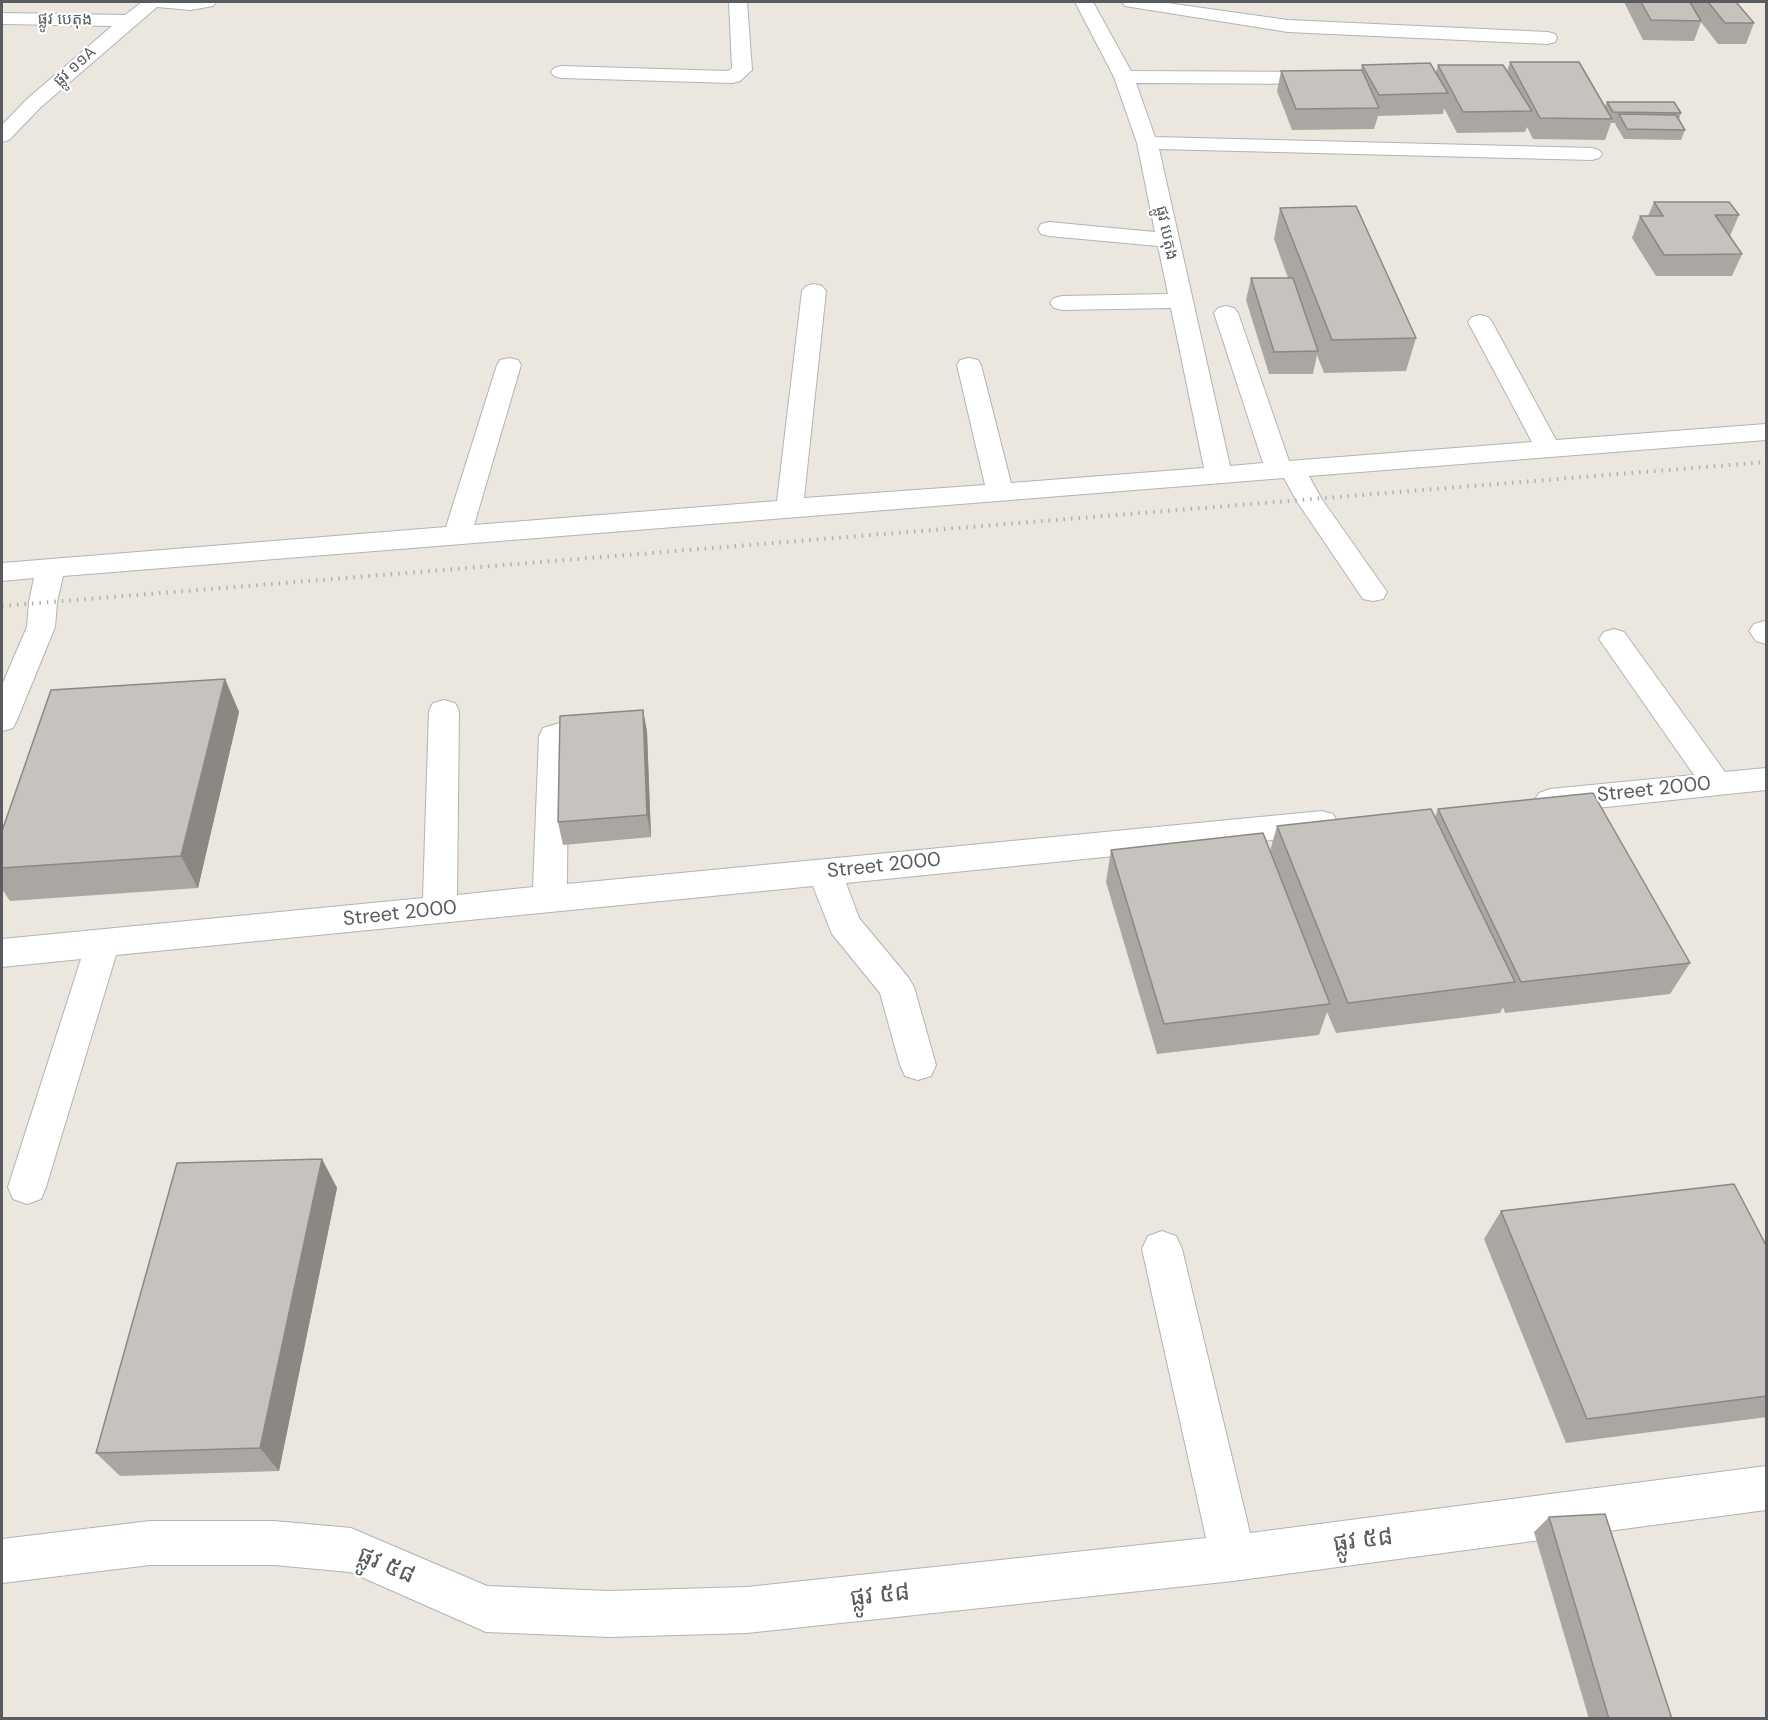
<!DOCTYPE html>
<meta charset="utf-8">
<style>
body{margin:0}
#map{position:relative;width:1768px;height:1720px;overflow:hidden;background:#ebe7df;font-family:"DM Sans",sans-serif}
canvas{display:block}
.frame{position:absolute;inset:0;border:3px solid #585c60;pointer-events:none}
</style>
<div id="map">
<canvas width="1768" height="1720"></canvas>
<div class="frame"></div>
</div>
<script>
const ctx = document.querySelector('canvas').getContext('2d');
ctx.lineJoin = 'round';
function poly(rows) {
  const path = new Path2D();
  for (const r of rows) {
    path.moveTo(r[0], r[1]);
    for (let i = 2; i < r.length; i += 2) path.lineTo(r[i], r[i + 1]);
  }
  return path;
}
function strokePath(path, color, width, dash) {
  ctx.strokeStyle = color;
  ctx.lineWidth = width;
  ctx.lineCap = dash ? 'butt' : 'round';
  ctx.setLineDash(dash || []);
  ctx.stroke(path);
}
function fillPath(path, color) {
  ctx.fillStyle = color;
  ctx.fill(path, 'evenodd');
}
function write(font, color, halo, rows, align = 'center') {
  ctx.font = font + ' "DM Sans","Noto Sans Khmer",sans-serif';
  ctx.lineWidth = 4.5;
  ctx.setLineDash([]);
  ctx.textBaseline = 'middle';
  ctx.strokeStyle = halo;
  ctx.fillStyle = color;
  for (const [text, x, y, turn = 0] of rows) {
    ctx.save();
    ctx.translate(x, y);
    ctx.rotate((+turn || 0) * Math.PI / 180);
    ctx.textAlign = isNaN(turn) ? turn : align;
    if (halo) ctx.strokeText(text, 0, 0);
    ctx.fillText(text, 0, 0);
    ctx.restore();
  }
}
const minor = poly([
 [142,2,216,2,213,6,191,10,157,7,41,107,9,140,2,142,2,125,27,99,112,26,2,24,2,13,125,15,142,2],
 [729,2,747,2,752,70,740,81,733,83,561,78,554,76,551,72,554,68,561,66,728,71,732,68,729,2],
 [1075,2,1093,2,1131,71,1325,72,1332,74,1335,78,1332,82,1325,84,1136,83,1155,137,1592,148,1599,150,1602,154,1599,158,1592,160,1159,149,1230,466,1263,463,1214,313,1218,308,1226,306,1234,308,1238,313,1289,461,1532,442,1468,322,1472,317,1480,315,1488,317,1492,322,1556,440,1766,424,1766,440,1309,476,1321,498,1387,592,1383,599,1373,601,1363,599,1296,500,1284,478,63,576,57,602,55,627,17,720,13,728,2,731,2,685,27,627,29,602,34,578,2,581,2,563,446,527,497,365,500,360,509,358,518,360,521,365,474,525,777,501,802,291,806,286,814,284,822,286,826,291,804,498,985,485,957,365,960,360,969,358,978,360,981,365,1011,483,1204,468,1171,308,1062,310,1054,308,1050,303,1054,298,1062,296,1168,294,1158,246,1049,236,1041,234,1038,229,1041,224,1049,222,1155,232,1137,143,1114,77,1075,2],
 [1122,2,1160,2,1288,20,1548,32,1555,34,1557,38,1555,42,1548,44,1288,32,1131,7,1125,6,1122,2],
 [1764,621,1766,622,1766,644,1756,641,1749,631,1754,624,1764,621],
 [1614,629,1624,632,1725,772,1766,768,1766,790,1550,813,1539,809,1534,801,1539,793,1550,789,1694,775,1599,639,1604,632,1614,629],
 [444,700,455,703,459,711,457,895,533,887,539,736,543,728,563,722,589,723,600,726,604,734,600,742,589,745,568,744,567,884,1322,811,1333,814,1338,823,1333,832,1322,835,846,883,859,918,908,977,914,987,936,1065,931,1076,918,1080,905,1076,900,1065,880,993,832,934,813,886,116,955,46,1187,41,1199,27,1204,13,1199,8,1187,81,959,2,967,2,939,423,898,429,711,433,703,444,700],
 [1162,1231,1176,1236,1182,1249,1250,1533,1766,1466,1766,1510,1233,1581,747,1633,609,1637,486,1632,350,1572,274,1565,150,1565,2,1583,2,1539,150,1521,274,1521,351,1528,487,1586,609,1591,747,1587,1206,1538,1142,1249,1148,1236,1162,1231]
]);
const rail = poly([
 [2,606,1766,462]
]);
const wall = poly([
 [1624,2,1736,2,1754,23,1746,44,1718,44,1701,22,1694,41,1643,40],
 [1510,62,1605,106,1607,102,1681,113,1679,119,1685,130,1681,140,1624,139,1615,124,1616,123,1611,123,1605,140,1533,139,1527,127,1525,132,1457,133,1444,108,1443,114,1378,116,1374,129,1292,130,1277,91,1281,71,1361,70,1362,65,1436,72,1438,65,1507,71],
 [1654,202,1739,215,1730,236,1742,254,1732,276,1656,276,1632,238,1640,216,1648,216],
 [1280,208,1416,338,1406,371,1324,373,1317,355,1313,374,1269,374,1246,300,1251,278,1288,278,1274,239],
 [225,679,239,712,198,888,10,901,2,889,2,831],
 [643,710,647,732,651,837,563,845,558,822],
 [1438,809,1690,963,1670,994,1505,1013,1503,1007,1500,1013,1336,1033,1327,1012,1319,1035,1157,1054,1106,882,1111,850,1270,851,1277,826,1435,817],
 [322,1159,337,1188,279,1471,120,1476,96,1453],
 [1501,1211,1767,1247,1767,1417,1566,1443,1484,1239],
 [1549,1517,1672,1719,1589,1719,1534,1532]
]);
const shadedWall = poly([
 [225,679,239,712,198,888,181,856],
 [643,710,647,732,651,837,647,815],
 [322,1159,337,1188,279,1471,260,1448]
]);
const building = poly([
 [1641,2,1690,2,1701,21,1651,20,1641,2],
 [1708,2,1736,2,1754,23,1725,23,1708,2],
 [1510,62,1579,62,1612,119,1540,118,1510,62],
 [1430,63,1448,93,1379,95,1362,65,1430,63],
 [1438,65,1503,65,1532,111,1463,112,1438,65],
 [1362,70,1379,108,1296,109,1281,71,1362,70],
 [1607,102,1674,102,1681,113,1613,112,1607,102],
 [1619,114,1676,115,1685,130,1627,129,1619,114],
 [1654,202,1729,202,1739,215,1715,215,1742,254,1664,255,1640,216,1663,216,1654,202],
 [1356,206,1416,338,1332,340,1280,208,1356,206],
 [1251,278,1293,278,1318,351,1274,352,1251,278],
 [225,679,181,856,2,868,2,831,51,690,225,679],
 [643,710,647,815,558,822,560,716,643,710],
 [1593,793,1690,963,1521,982,1438,809,1593,793],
 [1431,809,1515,982,1348,1003,1277,826,1431,809],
 [1263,833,1330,1004,1164,1024,1111,850,1263,833],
 [322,1159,260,1448,96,1453,177,1163,322,1159],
 [1734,1184,1767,1247,1767,1396,1587,1419,1501,1211,1734,1184],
 [1605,1514,1672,1719,1609,1719,1549,1517,1605,1514]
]);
const farStreetnames = [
 ["ផ្លូវ បេតុង",65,20,1],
 ["ផ្លូវ ១១A",75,67,-42],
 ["ផ្លូវ បេតុង",1166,233,78]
];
const streetNames = [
 ["Street 2000",1654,790,-6],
 ["Street 2000",884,866,-6],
 ["Street 2000",400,914,-6]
];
const nearStreetnames = [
 ["ផ្លូវ ៥៨",1363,1541,-7],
 ["ផ្លូវ ៥៨",386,1566,23],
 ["ផ្លូវ ៥៨",880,1596,-6]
];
strokePath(minor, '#b0b3b7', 2);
fillPath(minor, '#fff');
strokePath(rail, '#afb0b0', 4, [1.5, 6]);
fillPath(wall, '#aaa7a3');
fillPath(shadedWall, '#8b8884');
fillPath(building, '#c6c2bd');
strokePath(building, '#8b8884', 1.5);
write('16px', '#585c60', '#fff', farStreetnames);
write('20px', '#585c60', '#fff', streetNames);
write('24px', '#585c60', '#fff', nearStreetnames);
</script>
